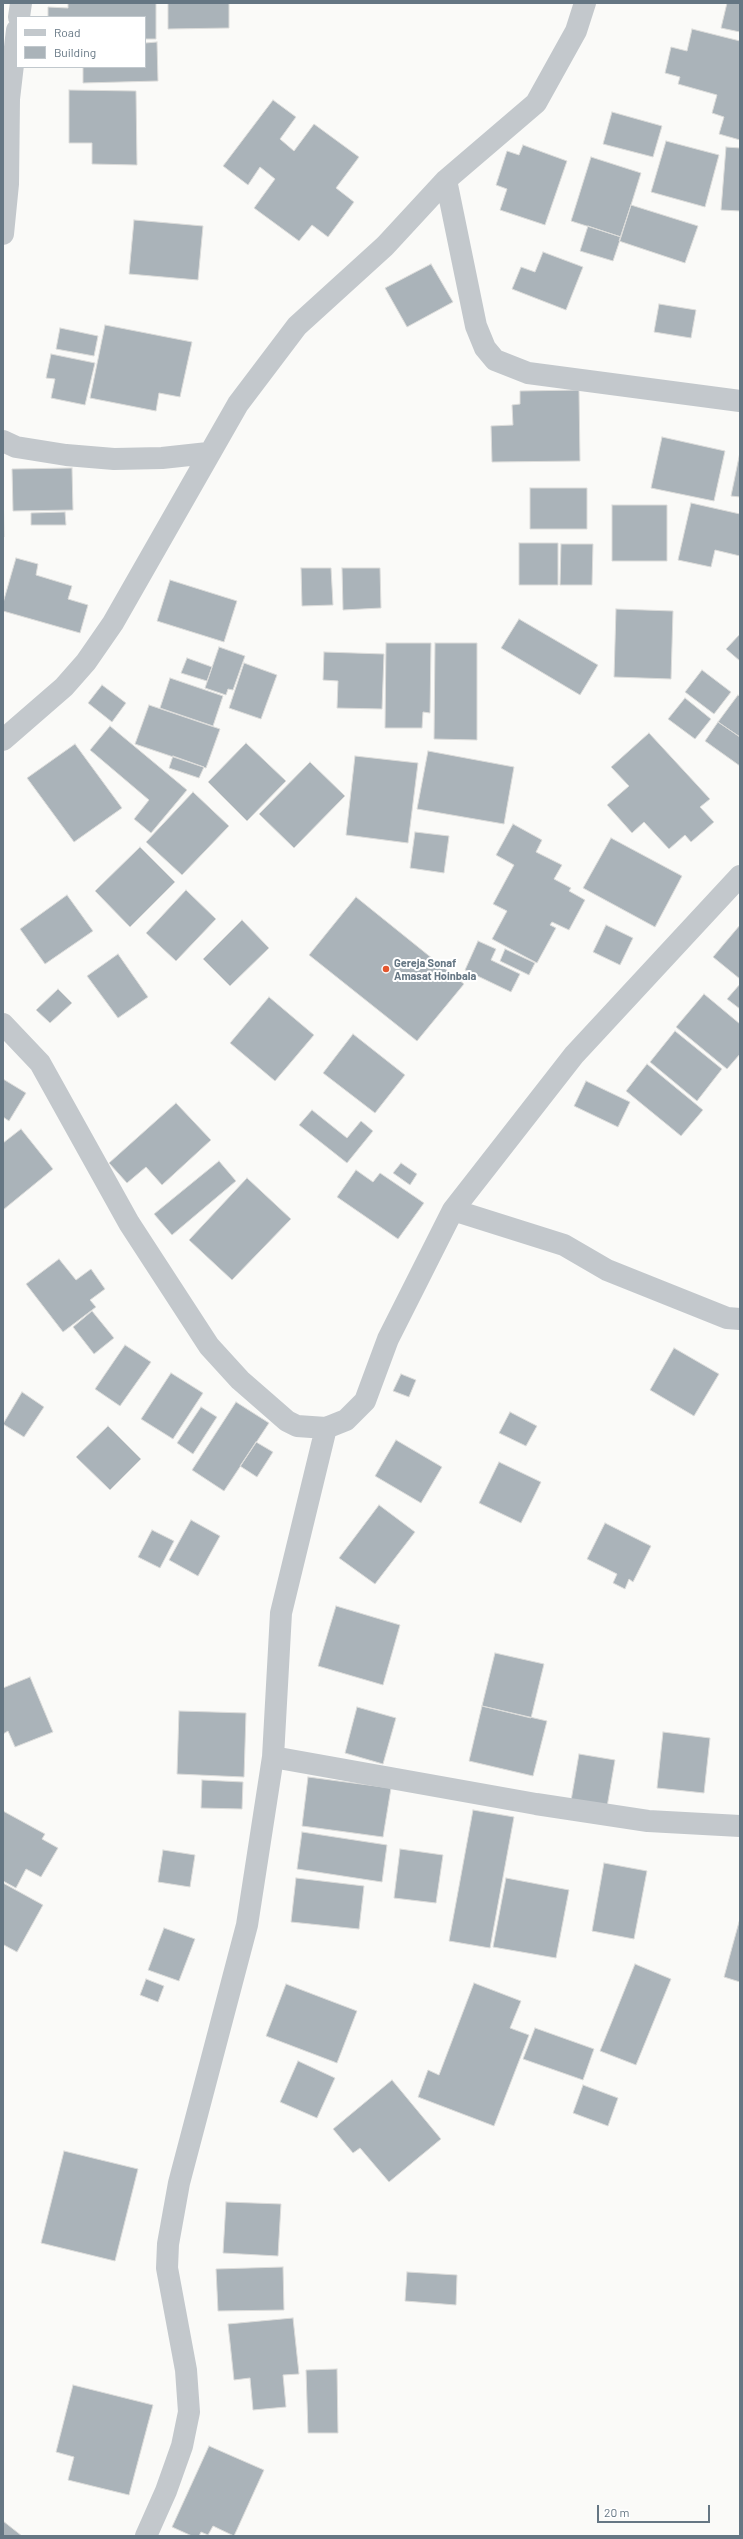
<!DOCTYPE html>
<style>
body{margin:0}
#map{position:relative;width:743px;height:2539px;overflow:hidden;background:#fafaf8;font-family:Barlow,sans-serif}
canvas{display:block}
.frame{position:absolute;inset:0;border:4px solid #657683;pointer-events:none}
.legend{position:absolute;left:16px;top:16px;width:130px;height:52px;box-sizing:border-box;background:#fff;border:1px solid #c1c8cd;margin:0;padding:5px 7px;list-style:none;font-size:12px;color:#657683}
.legend li{display:flex;align-items:center;gap:8px;height:20px}
.legend b{width:20px;border:1px solid #c1c8cd}
.scale{position:absolute;left:597px;top:2505px;width:113px;height:18px;box-sizing:border-box;border:2px solid #657683;border-top:0;padding-left:5px;font-size:12px;line-height:14px;white-space:nowrap;color:#657683;-webkit-text-stroke:3px #fff;paint-order:stroke}
</style>
<div id="map">
<canvas width="743" height="2539"></canvas>
<div class="frame"></div>
<ul class="legend">
<li><b style="height:5px;background:#c3c8cc"></b>Road</li>
<li><b style="height:11px;background:#aab3b9"></b>Building</li>
</ul>
<div class="scale">20 m</div>
</div>
<script>
const ctx = document.querySelector('canvas').getContext('2d');
ctx.lineJoin = 'round';
function fillPath(path, color) {
  ctx.fillStyle = color;
  ctx.fill(path, 'evenodd');
}
function poly(rows) {
  const path = new Path2D();
  for (const r of rows) {
    path.moveTo(r[0], r[1]);
    for (let i = 2; i < r.length; i += 2) path.lineTo(r[i], r[i + 1]);
  }
  return path;
}
function strokePath(path, color, width, dash) {
  ctx.strokeStyle = color;
  ctx.lineWidth = width;
  ctx.lineCap = dash ? 'butt' : 'round';
  ctx.setLineDash(dash || []);
  ctx.stroke(path);
}
function write(font, color, halo, rows, align = 'center') {
  ctx.font = font + ' Barlow,sans-serif';
  ctx.lineWidth = 4;
  ctx.setLineDash([]);
  ctx.textBaseline = 'middle';
  ctx.strokeStyle = halo;
  ctx.fillStyle = color;
  for (const [text, x, y, turn = 0] of rows) {
    ctx.save();
    ctx.translate(x, y);
    ctx.rotate((+turn || 0) * Math.PI / 180);
    ctx.textAlign = isNaN(turn) ? turn : align;
    if (halo) ctx.strokeText(text, 0, 0);
    ctx.fillText(text, 0, 0);
    ctx.restore();
  }
}
const building = poly([
 [68,3,156,3,156,39,145,39,145,17,48,17,48,7,68,8,68,3],
 [168,3,229,3,229,28,168,29,168,3],
 [727,3,740,3,740,32,721,28,727,3],
 [692,29,740,41,740,140,719,134,724,117,712,113,717,95,678,84,680,77,665,73,671,47,687,51,692,29],
 [157,42,158,81,83,83,83,67,145,67,145,43,157,42],
 [69,90,136,91,137,165,92,164,92,143,69,143,69,90],
 [273,100,296,117,280,139,294,151,314,124,359,157,336,188,354,202,328,237,312,225,299,241,254,208,275,179,260,167,248,185,223,166,273,100],
 [612,112,662,126,653,157,603,144,612,112],
 [666,141,719,155,705,207,651,192,666,141],
 [523,145,567,161,545,225,500,210,507,189,496,185,507,151,519,155,523,145],
 [726,147,740,148,740,211,721,210,726,147],
 [591,157,641,173,621,237,571,221,591,157],
 [631,205,698,226,685,263,619,241,631,205],
 [134,220,203,226,198,280,129,274,134,220],
 [588,226,621,237,613,261,580,251,588,226],
 [543,252,583,267,566,310,512,289,521,267,535,272,543,252],
 [431,264,453,302,407,327,385,288,431,264],
 [659,304,696,310,691,338,654,332,659,304],
 [105,325,192,342,180,397,159,393,156,411,90,398,105,325],
 [60,328,98,336,94,356,56,349,60,328],
 [51,354,95,363,85,405,51,398,55,379,46,378,51,354],
 [579,390,580,461,492,462,491,426,513,425,512,405,520,404,520,391,579,390],
 [662,437,725,451,714,501,651,488,662,437],
 [740,452,740,497,731,496,740,452],
 [72,468,73,510,13,511,12,469,72,468],
 [3,482,4,537,3,537,3,482],
 [530,488,587,488,587,529,530,529,530,488],
 [691,503,740,514,740,556,715,550,711,567,678,560,691,503],
 [612,505,667,505,667,561,612,561,612,505],
 [65,512,66,525,31,525,31,513,65,512],
 [519,543,558,543,558,585,519,585,519,543],
 [561,544,593,544,592,585,560,585,561,544],
 [16,558,38,564,36,575,72,586,68,599,88,605,80,633,3,611,3,603,16,558],
 [301,568,331,568,333,605,302,606,301,568],
 [342,568,380,568,381,608,343,610,342,568],
 [170,580,237,601,224,642,157,621,170,580],
 [616,609,673,611,671,679,614,677,616,609],
 [519,619,598,665,580,695,501,648,519,619],
 [740,634,740,661,726,649,740,634],
 [386,643,431,643,430,713,423,712,422,728,385,728,386,643],
 [435,643,477,643,477,740,434,739,435,643],
 [219,647,245,656,233,690,228,689,226,695,205,688,219,647],
 [324,652,384,654,382,709,337,708,338,681,323,680,324,652],
 [187,658,212,667,207,681,181,673,187,658],
 [244,663,277,675,261,719,229,708,244,663],
 [702,670,731,692,714,714,685,692,702,670],
 [170,678,223,696,213,726,160,708,170,678],
 [102,685,126,703,112,722,88,703,102,685],
 [738,695,740,697,740,737,718,722,738,695],
 [685,698,711,719,695,739,668,719,685,698],
 [149,705,220,729,206,768,135,744,149,705],
 [718,722,740,737,740,766,705,741,718,722],
 [110,726,187,790,151,833,134,819,149,800,90,750,110,726],
 [649,733,710,799,700,807,714,822,691,842,685,835,669,849,644,822,632,833,607,805,629,786,611,767,649,733],
 [246,743,286,781,247,821,208,782,246,743],
 [75,744,122,808,74,842,27,778,75,744],
 [428,751,514,767,504,824,417,809,428,751],
 [173,756,204,767,199,778,169,768,173,756],
 [355,756,418,763,408,843,346,835,355,756],
 [310,762,345,796,294,848,259,814,310,762],
 [193,792,229,826,182,875,146,842,193,792],
 [513,824,542,840,536,852,562,865,554,879,571,888,569,891,585,900,569,930,552,922,550,925,556,928,537,963,492,939,507,911,493,904,514,865,496,855,513,824],
 [415,832,449,836,444,873,410,868,415,832],
 [611,838,682,876,655,927,583,888,611,838],
 [140,847,175,882,130,927,95,891,140,847],
 [186,890,216,919,176,961,146,933,186,890],
 [67,895,93,931,45,964,20,929,67,895],
 [356,897,464,984,417,1041,309,955,356,897],
 [242,920,269,948,230,986,203,959,242,920],
 [606,925,633,938,620,965,593,952,606,925],
 [740,925,740,979,713,957,740,925],
 [478,941,496,949,491,960,520,974,511,992,465,970,478,941],
 [505,949,535,963,529,975,500,961,505,949],
 [118,954,148,997,118,1018,87,976,118,954],
 [740,984,740,1009,727,999,740,984],
 [58,989,72,1003,50,1023,36,1010,58,989],
 [704,994,740,1024,740,1054,727,1069,676,1027,704,994],
 [269,997,314,1035,275,1081,230,1043,269,997],
 [675,1031,722,1069,697,1101,650,1062,675,1031],
 [353,1034,405,1075,375,1113,323,1073,353,1034],
 [647,1064,703,1110,681,1136,626,1091,647,1064],
 [3,1079,26,1093,9,1121,3,1117,3,1079],
 [586,1081,630,1102,618,1127,574,1106,586,1081],
 [176,1103,211,1140,162,1185,146,1167,127,1183,109,1163,176,1103],
 [312,1110,347,1138,361,1121,373,1131,347,1163,299,1125,312,1110],
 [21,1129,53,1169,3,1210,3,1143,21,1129],
 [219,1161,236,1181,172,1235,154,1214,219,1161],
 [401,1163,417,1174,410,1185,393,1173,401,1163],
 [356,1170,373,1182,380,1173,424,1203,398,1239,337,1197,356,1170],
 [247,1178,291,1219,232,1280,189,1240,247,1178],
 [59,1259,76,1280,91,1269,105,1289,90,1300,96,1307,63,1332,26,1284,59,1259],
 [92,1311,114,1338,94,1354,73,1327,92,1311],
 [125,1345,151,1362,120,1406,95,1389,125,1345],
 [674,1348,719,1374,694,1416,650,1390,674,1348],
 [171,1373,203,1393,173,1439,141,1419,171,1373],
 [401,1374,416,1380,409,1397,393,1391,401,1374],
 [22,1392,44,1407,24,1437,3,1424,22,1392],
 [236,1402,269,1423,224,1491,192,1470,236,1402],
 [201,1407,217,1417,193,1454,177,1443,201,1407],
 [510,1412,537,1426,526,1446,499,1433,510,1412],
 [108,1426,141,1459,110,1490,76,1457,108,1426],
 [396,1440,442,1467,421,1503,375,1476,396,1440],
 [256,1442,273,1452,257,1477,240,1466,256,1442],
 [499,1462,541,1482,521,1523,479,1503,499,1462],
 [379,1505,415,1532,375,1584,339,1558,379,1505],
 [191,1520,220,1536,198,1576,169,1560,191,1520],
 [605,1523,651,1546,633,1582,629,1579,625,1589,613,1583,617,1574,587,1559,605,1523],
 [152,1530,174,1541,160,1568,138,1557,152,1530],
 [336,1606,400,1625,383,1685,318,1666,336,1606],
 [495,1653,544,1664,531,1718,482,1706,495,1653],
 [30,1677,53,1732,15,1747,8,1731,3,1734,3,1688,30,1677],
 [482,1706,547,1721,533,1776,469,1761,482,1706],
 [357,1707,396,1718,383,1764,345,1753,357,1707],
 [179,1711,246,1713,244,1777,177,1774,179,1711],
 [663,1732,710,1738,704,1793,657,1788,663,1732],
 [579,1754,615,1760,607,1807,571,1801,579,1754],
 [308,1777,391,1788,383,1837,302,1826,308,1777],
 [202,1780,243,1782,242,1809,201,1808,202,1780],
 [473,1810,514,1817,490,1948,449,1941,473,1810],
 [3,1811,45,1834,42,1839,58,1848,41,1877,26,1869,16,1888,3,1881,3,1811],
 [302,1832,387,1845,382,1882,297,1869,302,1832],
 [400,1849,443,1855,436,1903,394,1898,400,1849],
 [163,1850,195,1855,190,1887,158,1882,163,1850],
 [604,1863,647,1871,634,1939,592,1931,604,1863],
 [296,1878,364,1886,359,1929,291,1922,296,1878],
 [506,1878,569,1890,556,1958,493,1947,506,1878],
 [3,1883,43,1905,17,1952,4,1945,3,1947,3,1883],
 [739,1922,740,1922,740,1982,724,1977,739,1922],
 [164,1928,195,1939,179,1981,148,1970,164,1928],
 [635,1964,671,1979,636,2065,600,2051,635,1964],
 [146,1979,164,1986,158,2002,140,1995,146,1979],
 [474,1983,521,2001,510,2028,529,2035,494,2126,418,2097,428,2070,439,2075,474,1983],
 [286,1984,357,2011,337,2063,266,2036,286,1984],
 [535,2028,594,2049,583,2080,523,2059,535,2028],
 [298,2061,335,2078,317,2118,280,2102,298,2061],
 [392,2080,441,2139,389,2182,360,2148,353,2153,333,2129,392,2080],
 [583,2085,618,2098,608,2126,573,2113,583,2085],
 [64,2151,138,2169,115,2261,41,2243,64,2151],
 [226,2202,281,2204,278,2256,223,2253,226,2202],
 [283,2267,284,2310,218,2311,216,2269,283,2267],
 [407,2272,457,2275,456,2305,405,2301,407,2272],
 [293,2318,299,2374,283,2375,286,2407,253,2410,250,2378,234,2380,228,2324,293,2318],
 [337,2369,338,2433,308,2433,306,2370,337,2369],
 [73,2385,153,2405,129,2495,68,2480,74,2457,56,2452,73,2385],
 [209,2446,264,2470,234,2536,213,2526,208,2535,201,2532,199,2536,192,2536,172,2527,209,2446],
 [3,2521,22,2536,3,2536,3,2521]
]);
const minor = poly([
 [19,17,21,3],
 [446,180,476,326,485,348,495,360,528,373,740,401],
 [3,234,8,184,9,99,17,30],
 [3,441,16,447,66,455,114,459,162,458,208,453],
 [3,740,64,687,86,662,113,623,238,404,297,326,385,246,446,180,536,103,576,31,585,3],
 [3,1024,40,1063,129,1223,209,1346,240,1380,287,1421,297,1426,326,1428,346,1420,365,1401,388,1339,453,1210,574,1055,740,876],
 [453,1210,564,1245,607,1270,727,1318,740,1319],
 [273,1757,536,1804,648,1821,740,1826],
 [146,2536,166,2491,182,2446,189,2412,186,2370,167,2268,168,2244,179,2183,247,1925,273,1757,281,1613,326,1428]
]);
const markers = [
 [386,969,4,"#e4572e"]
];
const poiNames = [
 ["Gereja Sonaf",394,963],
 ["Amasat Hoinbala",394,976]
];
fillPath(building, '#aab3b9');
strokePath(building, '#dcdcda', 1);
strokePath(minor, '#c3c8cc', 22);
for (const [x, y, r, color] of markers) {
  const dot = new Path2D();
  dot.arc(x, y, r, 0, 2 * Math.PI);
  ctx.fillStyle = color;
  ctx.fill(dot);
  strokePath(dot, '#fff', 1.5);
}
write('bold 11px', '#657683', '#fff', poiNames, 'left');
</script>
